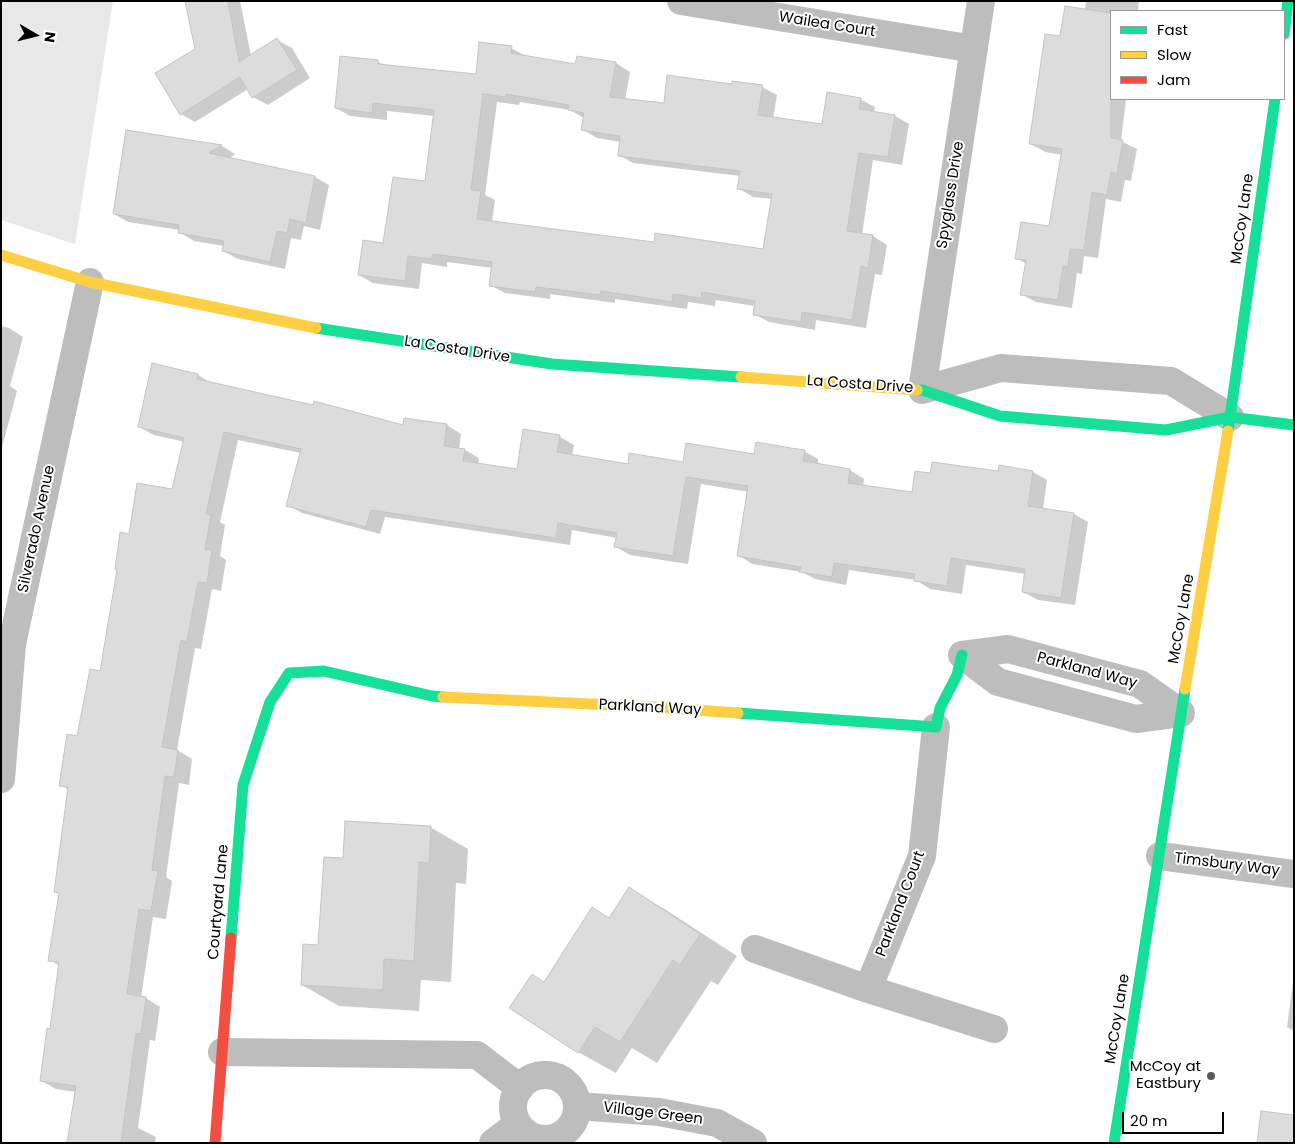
<!DOCTYPE html>
<style>
body{margin:0}
#map{position:relative;width:1295px;height:1144px;overflow:hidden;background:#fff;font-family:Poppins,sans-serif}
canvas{display:block}
.frame{position:absolute;inset:0;border:2px solid #000;pointer-events:none}
.legend{position:absolute;left:1110px;top:10px;width:175px;height:90px;box-sizing:border-box;background:#fff;border:1px solid #999;margin:0;padding:6px 9px;list-style:none;font-size:15px;color:#000}
.legend li{display:flex;align-items:center;gap:10px;height:25px}
.legend b{width:25px;border:1px solid #999}
.north{position:absolute;left:10px;top:10px;width:50px;height:50px;-webkit-text-stroke:4px #fff;paint-order:stroke;rotate:98deg;font-size:14px;font-weight:700;line-height:20px;text-align:center;color:#000}
.north::after{content:'';display:block;margin:auto;width:18px;height:22px;background:#000;clip-path:polygon(50% 0,100% 100%,50% 72%,0 100%)}
.scale{position:absolute;left:1122px;top:1112px;width:102px;height:22px;box-sizing:border-box;border:2px solid #000;border-top:0;padding-left:6px;font-size:15px;line-height:18px;white-space:nowrap;color:#000;-webkit-text-stroke:4px #fff;paint-order:stroke}
</style>
<div id="map">
<canvas width="1295" height="1144"></canvas>
<div class="frame"></div>
<ul class="legend">
<li><b style="height:6px;background:#16e098"></b>Fast</li>
<li><b style="height:6px;background:#ffcf43"></b>Slow</li>
<li><b style="height:6px;background:#f24e42"></b>Jam</li>
</ul>
<div class="north">N</div>
<div class="scale">20 m</div>
</div>
<script>
const ctx = document.querySelector('canvas').getContext('2d');
ctx.lineJoin = 'round';
function fillPath(path, color) {
  ctx.fillStyle = color;
  ctx.fill(path, 'evenodd');
}
function poly(rows) {
  const path = new Path2D();
  for (const r of rows) {
    if (r.length === 3) {
      path.moveTo(r[0] + r[2], r[1]);
      path.arc(r[0], r[1], r[2], 0, 2 * Math.PI);
      continue;
    }
    path.moveTo(r[0], r[1]);
    for (let i = 2; i < r.length; i += 2) path.lineTo(r[i], r[i + 1]);
  }
  return path;
}
function strokePath(path, color, width, dash) {
  ctx.strokeStyle = color;
  ctx.lineWidth = width;
  ctx.lineCap = dash ? 'butt' : 'round';
  ctx.setLineDash(dash || []);
  ctx.stroke(path);
}
function write(font, color, halo, rows, align = 'center') {
  ctx.font = font + ' Poppins,sans-serif';
  ctx.lineWidth = 4;
  ctx.setLineDash([]);
  ctx.textBaseline = 'middle';
  ctx.strokeStyle = halo;
  ctx.fillStyle = color;
  for (const [text, x, y, turn = 0] of rows) {
    ctx.save();
    ctx.translate(x, y);
    ctx.rotate((+turn || 0) * Math.PI / 180);
    ctx.textAlign = isNaN(turn) ? turn : align;
    if (halo) ctx.strokeText(text, 0, 0);
    ctx.fillText(text, 0, 0);
    ctx.restore();
  }
}
const green = poly([
 [1,1,113,1,75,244,1,220]
]);
const shadow = poly([
 [187,1,240,1,251,56,277,40,292,48,310,78,268,105,253,97,248,89,195,122,181,114,197,49],
 [1086,1,1139,1,1138,11,1111,11,1111,99,1126,99,1121,141,1137,149,1131,181,1125,180,1121,202,1106,199,1098,258,1084,256,1082,274,1077,273,1072,308,1036,302,1021,294,1026,264,1017,258,1050,228,1063,155,1045,152,1031,144,1062,37,1085,10],
 [511,48,526,56,576,66,578,57,616,63,630,72,625,100,665,105,733,85,762,87,777,95,773,119,823,126,860,99,875,107,874,112,895,116,909,124,902,165,873,160,862,235,873,236,887,245,882,275,875,274,866,328,816,320,815,330,769,322,754,314,755,306,716,300,715,306,688,302,687,309,615,299,615,303,550,294,550,299,505,293,490,285,493,268,447,262,447,267,422,263,419,289,373,283,359,275,384,245,426,182,434,116,387,111,387,120,350,116,336,108,378,62,386,66,477,75],
 [497,102,519,105,520,102,570,110,584,118,582,129,597,138,621,142,619,155,633,163,740,176,738,188,753,197,773,199,764,250,655,243,492,222,495,200,485,195],
 [127,131,222,146,235,154,228,159,315,177,329,185,320,230,304,226,301,240,291,238,285,269,238,259,223,251,224,246,194,241,179,232,180,230,128,222,114,214],
 [1,326,9,328,23,337,10,386,17,391,1,451],
 [153,365,198,375,213,384,404,426,447,425,461,434,459,449,465,450,479,458,478,464,518,470,560,437,574,445,572,456,629,465,684,464,804,451,818,459,818,465,850,470,864,479,863,487,913,494,931,474,999,472,1000,467,1033,472,1047,480,1043,509,1074,514,1088,522,1075,605,1038,600,1023,592,1026,574,966,565,962,594,930,589,916,580,849,570,846,585,815,579,802,572,752,564,738,555,749,492,701,484,688,564,630,555,616,547,617,538,572,530,570,545,385,517,380,534,302,513,288,505,301,453,238,440,220,522,225,525,220,556,226,560,221,591,212,589,201,649,195,648,177,750,192,759,189,785,179,783,166,877,172,881,166,919,153,917,141,998,146,998,160,1007,155,1041,150,1040,138,1128,156,1137,155,1143,68,1143,76,1092,56,1089,42,1081,51,1030,60,966,50,960,60,894,56,891,69,790,61,785,102,672,130,535,173,490,185,442,154,435,139,427],
 [430,827,468,849,466,884,456,883,451,982,421,980,419,1011,339,1006,302,985,319,946,344,859],
 [629,889,666,910,737,956,718,985,711,981,657,1063,632,1048,616,1073,578,1052,545,983,610,919],
 [1294,975,1294,1031,1287,1027]
]);
const building = poly([
 [185,1,228,1,239,62,277,38,297,70,252,98,240,77,180,115,155,73,195,49,185,1],
 [1065,6,1111,13,1111,138,1123,140,1117,174,1111,172,1107,195,1092,192,1084,250,1070,249,1068,267,1063,266,1058,300,1020,295,1026,260,1015,259,1021,222,1049,226,1062,149,1029,144,1045,34,1060,36,1065,6],
 [479,42,512,46,511,53,575,64,577,56,616,62,610,97,664,103,667,75,732,84,732,81,763,85,758,115,822,124,827,92,861,98,859,109,895,115,888,157,859,153,847,231,873,235,868,268,861,266,852,320,802,312,801,322,753,315,755,301,702,292,701,298,673,294,672,302,601,291,600,295,536,287,535,292,489,286,492,262,433,254,432,259,408,256,405,281,358,275,363,240,383,243,393,177,425,181,434,110,373,103,372,113,335,108,340,56,378,60,378,64,476,74,479,42],
 [483,94,505,97,506,94,569,105,568,110,584,113,581,130,620,136,618,156,740,171,737,189,772,194,763,249,655,233,654,242,477,219,481,191,471,190,483,94],
 [126,130,222,145,209,153,315,176,306,223,290,219,287,233,277,231,270,262,222,251,224,241,178,233,179,225,113,214,126,130],
 [152,363,198,374,197,379,313,405,314,401,403,425,404,418,447,424,444,446,465,449,463,461,517,469,523,429,560,435,557,452,628,464,629,453,683,462,686,443,754,454,756,442,791,448,805,450,803,461,850,469,848,483,912,492,915,471,930,473,932,462,998,471,999,465,1033,471,1028,506,1074,513,1061,598,1022,592,1025,569,951,558,947,586,914,581,915,574,834,563,832,577,799,572,801,567,737,556,748,486,686,477,673,556,614,547,617,533,558,523,556,538,371,510,366,527,286,506,301,449,224,432,206,514,211,515,205,549,212,550,207,583,198,582,187,642,181,640,162,747,178,750,174,777,165,776,152,870,158,871,151,911,139,909,127,994,146,997,141,1034,136,1033,121,1143,67,1143,76,1086,40,1081,47,1028,50,1029,59,962,48,961,59,893,54,892,68,787,59,786,67,734,77,736,90,669,100,671,117,570,115,569,120,532,129,534,137,483,172,489,184,438,138,427,152,363],
 [345,821,431,826,429,863,419,862,414,961,384,959,383,990,301,985,303,944,318,945,324,857,343,858,345,821],
 [629,887,700,934,680,965,673,960,620,1042,595,1027,578,1053,509,1008,532,974,544,982,592,907,609,918,629,887],
 [1261,1111,1294,1115,1294,1143,1257,1143,1261,1111]
]);
const street = poly([
 [681,1,974,49],
 [981,1,922,390,1001,368,1171,381,1230,417],
 [962,655,998,682,1136,719,1181,713],
 [962,655,1008,649,1140,684,1181,713],
 [1,779,12,644,90,282],
 [1160,856,1294,874],
 [755,949,868,989,994,1029],
 [868,989,922,856,936,727],
 [222,1052,477,1055,520,1088],
 [545,1107,32],
 [577,1106,659,1112,717,1123,753,1143],
 [493,1143,518,1124]
]);
const fast = poly([
 [1284,34,1288,1],
 [316,328,552,364,741,377],
 [917,390,922,390,1000,416,1166,430,1230,417,1294,425],
 [1228,431,1275,99],
 [738,713,936,727,940,708,957,675,962,655],
 [231,938,243,785,270,702,289,673,324,671,432,696,443,697],
 [1114,1143,1185,689]
]);
const slow = poly([
 [1,255,90,282,316,328],
 [741,377,917,390],
 [1185,689,1228,431],
 [443,697,654,707,738,713]
]);
const jam = poly([
 [215,1143,231,938]
]);
const markers = [
 [1211,1076,5,"#595959"]
];
const streetNames = [
 ["Wailea Court",827,25,9],
 ["Spyglass Drive",951,195,-81],
 ["McCoy Lane",1243,219,-82],
 ["La Costa Drive",457,350,9],
 ["La Costa Drive",860,385,4],
 ["Silverado Avenue",37,529,-78],
 ["McCoy Lane",1182,619,-80],
 ["Parkland Way",1087,671,15],
 ["Parkland Way",650,708,3],
 ["Timsbury Way",1227,865,7],
 ["Courtyard Lane",219,902,-85],
 ["Parkland Court",901,904,-69],
 ["McCoy Lane",1118,1019,-81],
 ["Village Green",653,1114,7]
];
const poiNames = [
 ["McCoy at",1201,1067],
 ["Eastbury",1201,1084]
];
fillPath(green, '#e8e8e8');
fillPath(shadow, '#0003');
fillPath(building, '#dcdcdc');
strokePath(building, '#c4c4c4', 1);
strokePath(street, '#bdbdbd', 28);
strokePath(fast, '#16e098', 11);
strokePath(slow, '#ffcf43', 11);
strokePath(jam, '#f24e42', 11);
for (const [x, y, r, color] of markers) {
  const dot = new Path2D();
  dot.arc(x, y, r, 0, 2 * Math.PI);
  ctx.fillStyle = color;
  ctx.fill(dot);
  strokePath(dot, '#fff', 2);
}
write('15px', '#000', '#fff', streetNames);
write('15px', '#000', '#fff', poiNames, 'right');
</script>
